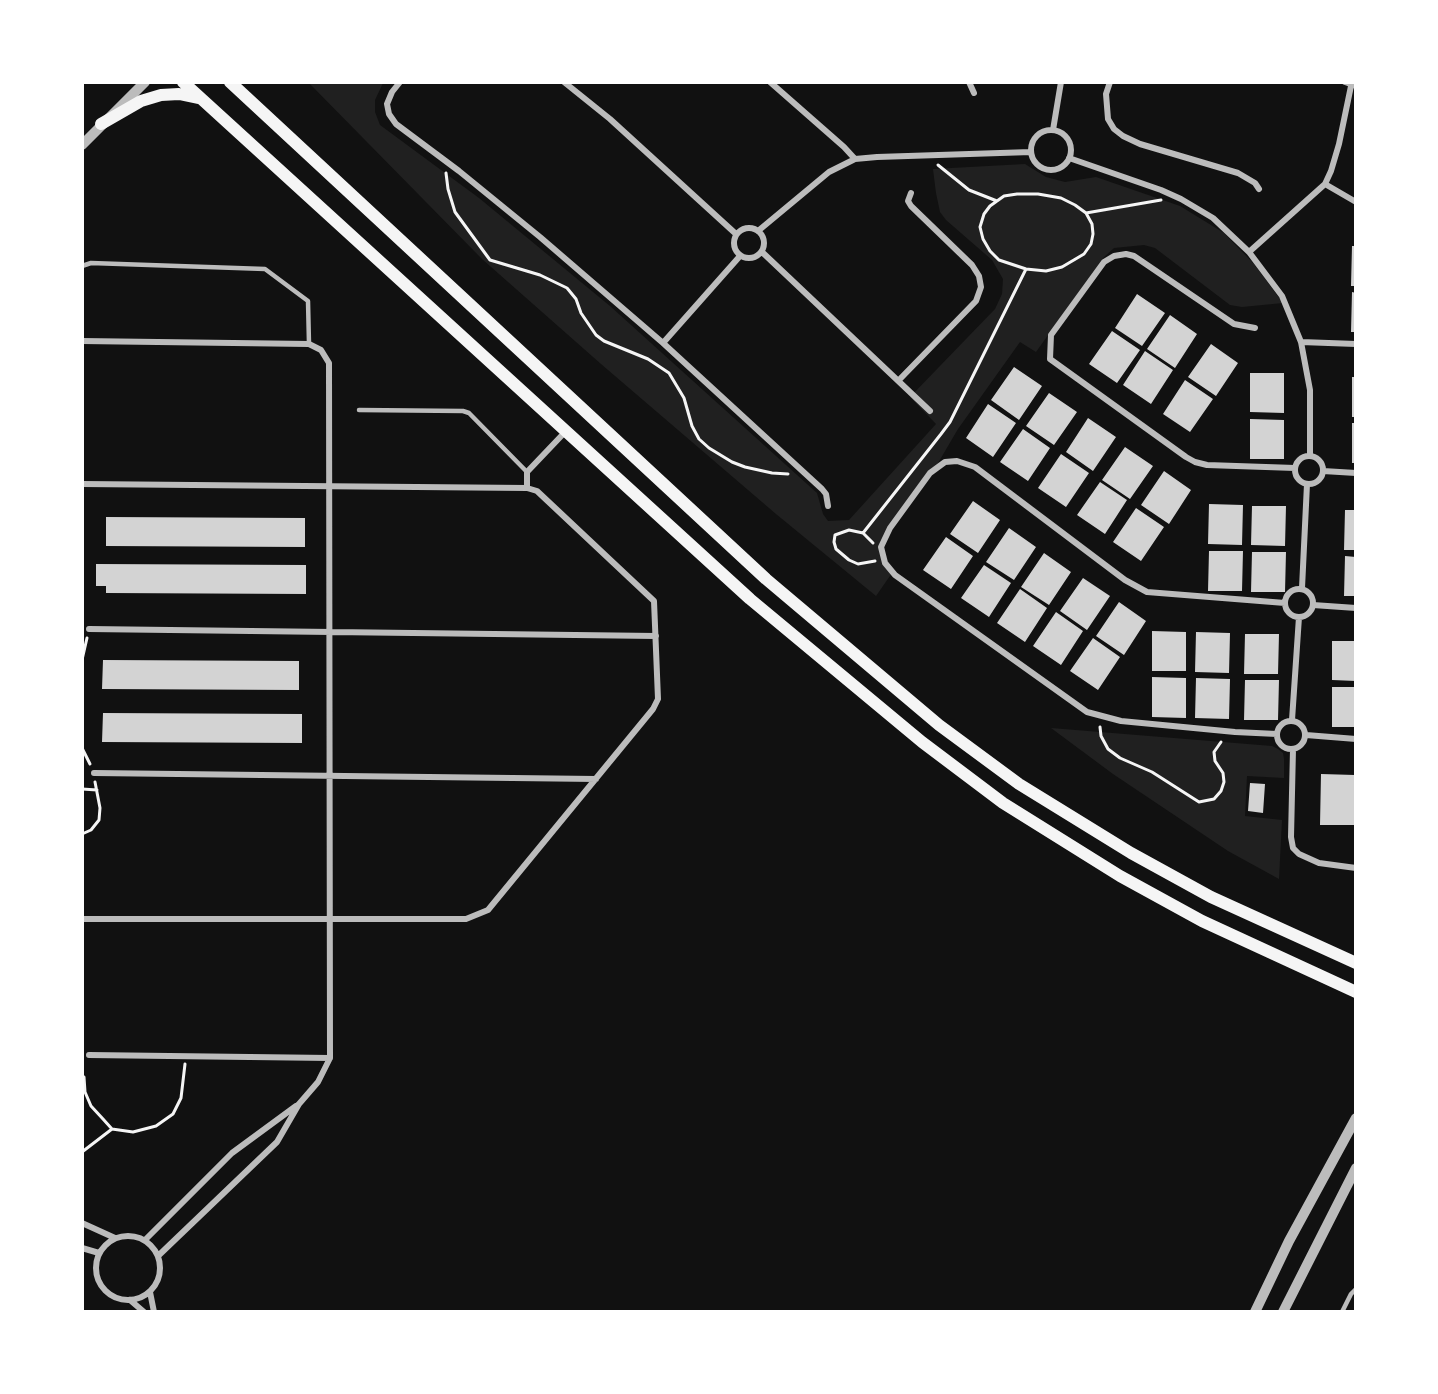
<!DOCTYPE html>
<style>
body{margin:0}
#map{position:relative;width:1438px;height:1394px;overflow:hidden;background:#111;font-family:"Noto Sans",sans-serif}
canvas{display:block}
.frame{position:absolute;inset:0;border:84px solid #fff;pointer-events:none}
</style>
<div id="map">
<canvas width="1438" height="1394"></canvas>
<div class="frame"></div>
</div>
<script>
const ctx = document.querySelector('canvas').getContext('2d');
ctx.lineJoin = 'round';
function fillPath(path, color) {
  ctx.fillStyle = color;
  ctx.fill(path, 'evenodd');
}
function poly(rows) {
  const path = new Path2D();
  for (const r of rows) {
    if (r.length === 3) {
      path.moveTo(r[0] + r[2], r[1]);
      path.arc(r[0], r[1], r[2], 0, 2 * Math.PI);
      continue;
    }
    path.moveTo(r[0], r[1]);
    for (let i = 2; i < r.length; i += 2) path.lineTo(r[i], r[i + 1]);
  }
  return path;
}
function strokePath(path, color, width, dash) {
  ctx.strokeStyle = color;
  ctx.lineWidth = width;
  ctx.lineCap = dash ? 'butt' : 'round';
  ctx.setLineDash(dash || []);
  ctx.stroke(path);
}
const green = poly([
 [309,83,383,83,375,100,375,112,380,125,479,198,610,306,817,493,823,514,828,521,849,520,936,424,910,397,995,309,1002,294,1003,279,992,260,946,220,940,212,936,193,933,169,1025,164,1046,177,1065,182,1096,177,1180,206,1224,233,1254,264,1283,303,1242,307,1230,305,1155,248,1144,245,1114,248,1103,258,1036,352,1020,342,958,429,931,475,885,537,885,551,892,573,876,596,776,514,601,364,482,259],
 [1051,728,1272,746,1278,749,1283,753,1284,759,1284,778,1247,776,1245,816,1282,820,1279,879,1228,851,1113,774]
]);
const building = poly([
 [1352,246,1356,246,1356,286,1351,286],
 [1352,292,1356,293,1356,332,1351,332],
 [1137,294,1165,313,1142,346,1115,328],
 [1170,315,1197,334,1175,368,1147,349],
 [1112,331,1140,350,1117,383,1089,364],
 [1211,344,1238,363,1216,396,1188,377],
 [1145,351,1173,370,1151,404,1123,385],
 [1014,367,1042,386,1019,420,991,400],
 [1250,373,1284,373,1284,413,1250,412],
 [1352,377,1356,377,1356,417,1352,417],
 [1185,380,1213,399,1190,432,1163,414],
 [1049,393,1077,412,1054,445,1026,426],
 [988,404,1016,423,993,457,966,438],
 [1088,418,1116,437,1093,471,1066,452],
 [1250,419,1284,420,1284,459,1250,459],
 [1352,423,1356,423,1356,463,1352,463],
 [1023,429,1050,448,1028,481,1000,462],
 [1125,447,1153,466,1130,499,1102,480],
 [1061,454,1089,473,1066,507,1038,488],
 [1164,471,1191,490,1169,524,1141,505],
 [1100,482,1127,500,1105,534,1077,515],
 [973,501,1000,520,978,553,950,534],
 [1209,504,1243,505,1242,545,1208,544],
 [1252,506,1286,506,1285,546,1251,545],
 [1136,508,1164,527,1141,561,1113,542],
 [1345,510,1356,510,1356,550,1344,550],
 [106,517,305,518,305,547,106,546],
 [1009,528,1036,547,1014,580,986,562],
 [946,537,973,556,951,589,923,570],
 [1209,551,1243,551,1242,591,1208,591],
 [1252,552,1286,552,1285,592,1251,592],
 [1044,553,1071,572,1049,605,1021,587],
 [1345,556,1356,557,1356,596,1344,596],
 [96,564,306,565,306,594,106,593,106,586,96,586],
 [984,565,1011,583,989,617,961,598],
 [1083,578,1110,596,1087,630,1060,611],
 [1020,589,1047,608,1025,642,997,623],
 [1119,602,1146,621,1124,655,1096,636],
 [1056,612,1083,631,1061,665,1033,646],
 [1152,631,1186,632,1186,671,1152,671],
 [1196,632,1230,633,1229,673,1195,672],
 [1245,634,1279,634,1278,674,1244,674],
 [1093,638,1120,657,1098,690,1070,671],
 [1332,641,1356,641,1356,681,1332,680],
 [103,660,299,661,299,690,102,689],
 [1152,677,1186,678,1186,718,1152,717],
 [1196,678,1230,679,1229,719,1195,718],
 [1245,680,1279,680,1278,720,1244,720],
 [1332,687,1356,687,1356,727,1332,727],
 [103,713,302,714,302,743,102,742],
 [1321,774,1355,775,1354,825,1320,825],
 [1250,783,1265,784,1263,813,1248,811]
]);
const path = poly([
 [938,165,969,190,997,201],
 [446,173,448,189,455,212,490,260,540,275,567,288,576,299,581,313,596,335,604,341,648,359,669,373,684,398,692,426,699,439,709,448,732,462,745,467,772,473,788,474],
 [1017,194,1038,194,1061,198,1075,205,1086,213,1092,224,1093,234,1091,244,1084,254,1062,267,1046,271,1026,269,999,260,990,251,983,239,980,227,984,214,990,206,1004,196,1017,194],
 [1086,213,1161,200],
 [863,533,873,543],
 [875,561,858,564,849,560,836,549,834,542,835,535,849,530,863,533,941,434,950,422,1026,269],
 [82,660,87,638],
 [1100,727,1101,736,1108,749,1120,758,1152,772,1199,802,1214,799,1221,791,1224,782,1223,773,1215,761,1214,752,1221,742],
 [82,748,90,764],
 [82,789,97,790],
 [82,834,91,830,99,820,100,808,95,782],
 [82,1077,84,1077,85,1092,91,1106,103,1119,112,1129,133,1132,156,1126,173,1114,181,1098,185,1064],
 [82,1152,112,1129]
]);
const service = poly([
 [82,266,91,263,265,269,308,301,309,344],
 [359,410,463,411,469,413,527,472],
 [1342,1312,1351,1294,1356,1289]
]);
const minor = poly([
 [400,82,392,92,387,104,389,114,396,124,459,171,540,237,663,343,822,489,826,494,828,506],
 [564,82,610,119,736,234],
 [770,82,844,147,855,159],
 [969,82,974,93],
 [1110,82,1106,94,1108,119,1114,129,1123,136,1140,144,1238,173,1255,183,1259,189],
 [1345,82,1356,86],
 [1053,130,1061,82],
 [1051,150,20],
 [1069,158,1161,190,1181,199,1213,218,1249,252,1282,296,1301,342,1310,390,1310,456],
 [1325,184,1356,202],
 [749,243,15],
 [758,231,829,172,855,159,877,157,1031,152],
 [762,252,930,411],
 [1249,252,1325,184,1331,171,1339,144,1351,86],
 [1255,328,1234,324,1134,256,1126,254,1114,256,1104,262,1051,335,1050,359,1186,457,1195,462,1207,465,1295,468],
 [82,341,309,344,321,350,329,363,330,1058,318,1082,299,1104,277,1142,158,1256],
 [1301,342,1356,344],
 [663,343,740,256],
 [899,380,976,301,981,287,979,276,972,265,911,206,908,201,911,193],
 [1309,470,14],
 [1323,471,1356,473],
 [82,484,527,488,537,491,654,601,658,699,653,709,488,910,466,919,82,919],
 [527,488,527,472,566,431],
 [1302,588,1307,484],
 [1299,603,14],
 [1313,605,1356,608],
 [89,629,656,636],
 [1292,720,1299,617],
 [1291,735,14],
 [1277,734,1235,732,1121,721,1087,712,895,575,885,563,881,547,890,528,930,473,945,462,957,461,975,467,1125,580,1147,592,1285,603],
 [1306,735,1356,739],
 [1293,749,1291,837,1293,848,1299,854,1319,863,1356,868],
 [94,773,596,779],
 [89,1055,330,1058],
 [82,1223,115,1238],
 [128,1268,32],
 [145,1240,232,1153,296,1106],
 [82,1248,99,1253],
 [150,1292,154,1312],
 [130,1300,144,1312]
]);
const tertiary = poly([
 [82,145,145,82],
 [1255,1312,1289,1241,1356,1118],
 [1283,1312,1356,1168]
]);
const secondary = poly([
 [183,82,750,599,922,742,1003,803,1120,876,1202,921,1356,992],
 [230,82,766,579,939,725,1019,784,1131,853,1211,897,1356,963],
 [101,124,141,101,161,95,179,94,198,98]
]);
fillPath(green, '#202020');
fillPath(building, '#d3d3d3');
strokePath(path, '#f5f5f5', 3);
strokePath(service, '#bcbcbc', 4.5);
strokePath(minor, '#bcbcbc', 6);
strokePath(tertiary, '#bcbcbc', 10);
strokePath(secondary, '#f5f5f5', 12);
</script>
